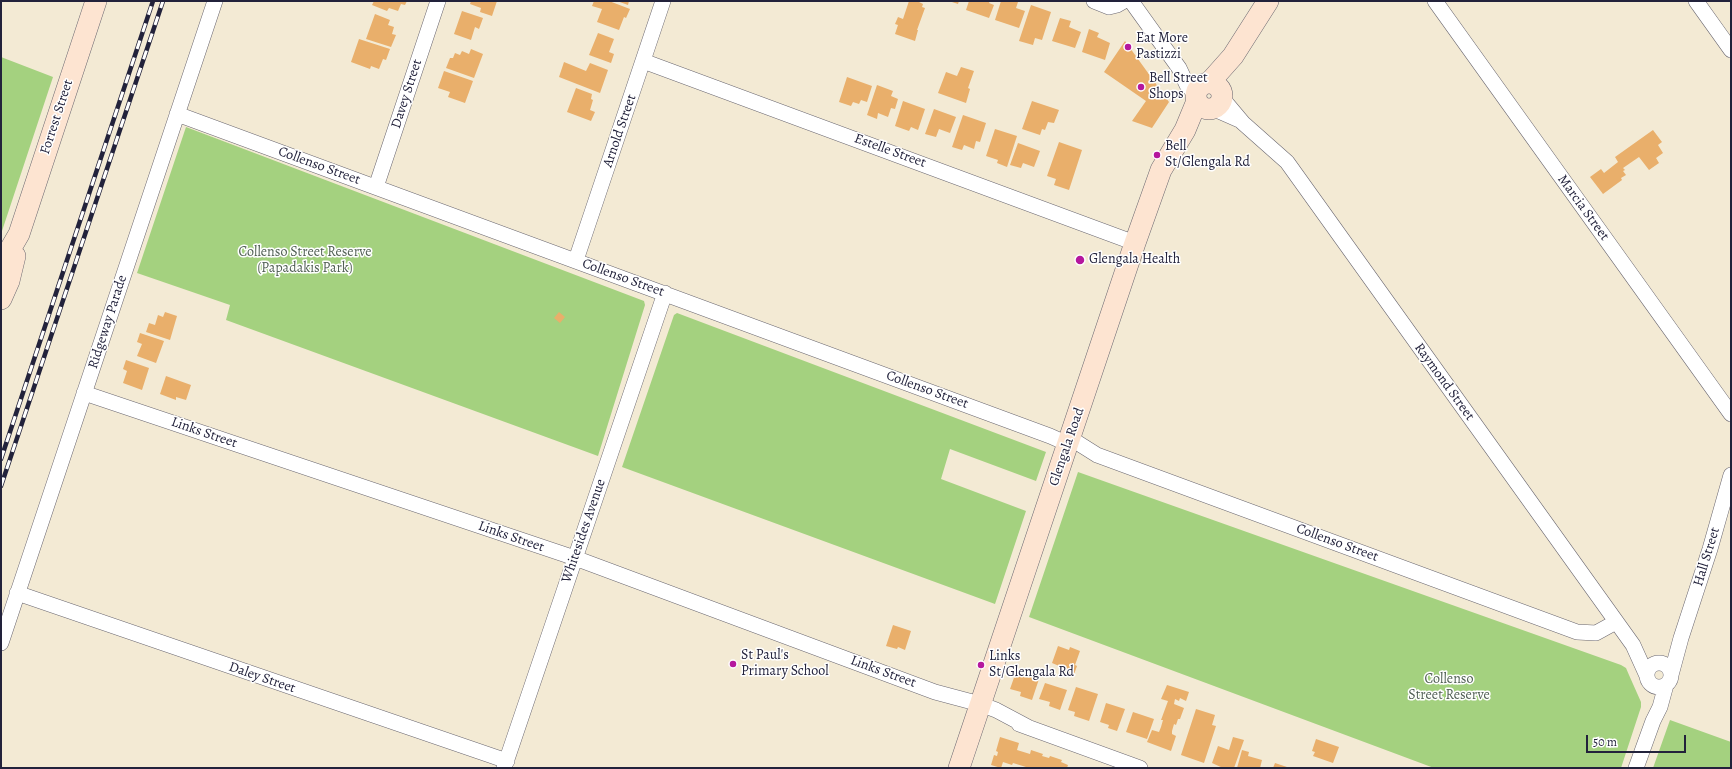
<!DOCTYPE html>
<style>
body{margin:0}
#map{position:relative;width:1732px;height:769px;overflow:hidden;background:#f3ead4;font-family:Alegreya,serif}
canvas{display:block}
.frame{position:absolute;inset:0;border:2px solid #22223b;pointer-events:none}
.scale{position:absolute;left:1586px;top:735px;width:100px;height:18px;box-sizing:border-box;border:2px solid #22223b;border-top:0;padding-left:5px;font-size:12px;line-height:14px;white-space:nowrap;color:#22223b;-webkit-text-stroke:3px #fff;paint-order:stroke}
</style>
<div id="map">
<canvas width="1732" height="769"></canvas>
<div class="frame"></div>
<div class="scale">50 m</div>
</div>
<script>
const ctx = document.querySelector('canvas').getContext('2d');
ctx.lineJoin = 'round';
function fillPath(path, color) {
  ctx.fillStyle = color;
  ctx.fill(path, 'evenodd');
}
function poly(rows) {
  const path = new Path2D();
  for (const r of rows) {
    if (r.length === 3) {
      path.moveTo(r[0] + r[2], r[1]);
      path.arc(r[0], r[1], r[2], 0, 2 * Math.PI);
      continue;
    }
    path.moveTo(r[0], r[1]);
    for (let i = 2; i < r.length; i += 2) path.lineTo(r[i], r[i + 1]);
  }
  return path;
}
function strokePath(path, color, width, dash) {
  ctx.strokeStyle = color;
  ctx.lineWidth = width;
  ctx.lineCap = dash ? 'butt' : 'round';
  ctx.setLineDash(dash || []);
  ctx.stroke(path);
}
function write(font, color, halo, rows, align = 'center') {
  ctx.font = font + ' Alegreya,serif';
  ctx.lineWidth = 3;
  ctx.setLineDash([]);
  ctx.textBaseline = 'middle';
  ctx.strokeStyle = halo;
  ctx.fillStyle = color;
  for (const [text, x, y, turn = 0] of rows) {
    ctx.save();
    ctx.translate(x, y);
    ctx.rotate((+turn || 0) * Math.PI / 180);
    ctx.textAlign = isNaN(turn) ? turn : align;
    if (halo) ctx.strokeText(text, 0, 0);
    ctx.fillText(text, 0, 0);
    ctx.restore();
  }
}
const green = poly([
 [1,57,53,77,1,234],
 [186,127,644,301,645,305,598,456,226,320,230,305,137,273],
 [677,313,1046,452,1036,481,950,449,941,479,1026,511,995,604,622,467,674,315],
 [1078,472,1621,665,1626,668,1629,675,1641,702,1641,707,1621,768,1434,768,1029,617],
 [1670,720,1731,742,1731,768,1653,768]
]);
const building = poly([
 [374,1,407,1,405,5,401,4,398,11,389,8,387,11,372,5],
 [471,1,497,1,492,16,480,12,481,8,470,4],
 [594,1,609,1,630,9,626,18,624,17,619,30,597,22,602,9,592,6],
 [617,1,629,1,628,5],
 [909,1,919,1,919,2,923,4,922,7,925,8,917,30,918,30,915,41,895,34,898,25,895,24,898,17,903,19],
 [949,1,959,1,958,4],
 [969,1,990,1,989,3,994,5,989,18,966,10],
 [1001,1,1018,2,1016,8,1025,11,1019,28,995,20],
 [1031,5,1051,12,1042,40,1035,38,1033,45,1019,41],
 [462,11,483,18,479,29,475,27,471,40,454,34],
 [375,14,390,20,388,25,394,27,392,34,396,35,391,47,366,39],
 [1060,18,1071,21,1069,27,1081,32,1075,48,1052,41],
 [1089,29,1099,33,1097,37,1110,43,1105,60,1082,52],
 [598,33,614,39,609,52,614,54,611,63,589,55],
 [359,39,390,49,386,60,383,59,379,69,371,66,370,69,351,62],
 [1125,41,1169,102,1152,128,1132,121,1146,101,1104,72],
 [471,49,483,54,474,78,446,68,450,58,453,58,455,53,460,55,462,51,469,54],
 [564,62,586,71,590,63,608,70,600,93,559,77],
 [961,67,974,71,968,88,970,89,966,103,938,93,946,72,957,76],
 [444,71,473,81,465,103,448,97,450,92,438,88],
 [847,77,872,86,867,102,861,100,859,104,853,102,851,106,839,102],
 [877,85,893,91,891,96,898,99,895,109,891,108,888,117,878,113,877,119,867,115],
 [576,88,592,94,591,99,593,100,590,110,595,112,591,121,567,112],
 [903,101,925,109,918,130,911,127,909,131,895,126],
 [1032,101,1059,110,1054,123,1048,122,1045,130,1042,129,1040,135,1022,129],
 [934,109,956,117,950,133,939,129,936,137,925,134],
 [963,115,986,123,980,142,976,141,974,149,964,145,962,150,952,147],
 [995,129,1017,136,1007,167,997,163,998,160,986,156],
 [1653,130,1662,142,1658,145,1663,153,1656,158,1659,163,1649,170,1639,157,1623,168,1625,170,1623,171,1626,175,1621,178,1622,180,1603,194,1590,177,1601,169,1604,173,1618,162,1615,157],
 [1059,142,1082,150,1069,190,1054,185,1056,179,1047,176],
 [1018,143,1040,151,1034,167,1023,163,1021,168,1010,165],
 [165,312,177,316,170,340,146,332,149,323,155,325,158,315,163,317],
 [559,312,565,317,560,323,554,318],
 [140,333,164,341,156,363,137,356,142,344,137,342],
 [126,360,149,368,142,390,123,383,127,371,123,369],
 [166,376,191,385,186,400,176,397,176,400,160,394],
 [893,625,911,631,905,650,898,647,897,649,886,646],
 [1058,646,1069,650,1070,647,1080,651,1075,665,1077,666,1073,677,1062,673,1064,668,1052,663],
 [1016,672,1039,679,1032,700,1020,696,1021,692,1010,689],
 [1045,683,1067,690,1060,710,1049,706,1050,702,1039,699],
 [1167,685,1189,692,1186,701,1180,698,1179,701,1175,699,1174,704,1184,708,1180,719,1178,719,1176,725,1174,724,1172,731,1172,734,1176,736,1171,751,1147,742,1152,730,1159,732,1161,727,1163,720,1161,720,1168,701,1161,699],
 [1076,687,1098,694,1089,721,1074,716,1075,712,1068,710],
 [1106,703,1125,709,1117,731,1108,728,1109,725,1100,722],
 [1196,709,1215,715,1212,725,1216,726,1204,763,1181,755],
 [1133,712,1154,719,1147,739,1126,732],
 [1000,737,1019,743,1017,750,1030,754,1031,750,1043,754,1042,756,1049,758,1050,756,1062,760,1061,762,1068,765,1067,768,1025,768,1026,767,1013,763,1012,765,1003,762,1001,768,991,765,994,755,997,756,998,752,996,751],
 [1233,737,1244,740,1234,768,1223,768,1212,763,1218,746,1229,750],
 [1316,739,1339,747,1333,763,1313,756,1315,752,1312,751],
 [1242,750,1249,752,1248,756,1262,760,1260,768,1237,768],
 [1275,763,1290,768,1273,768]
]);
const street = poly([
 [1094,1,1109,7,1117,5,1124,1],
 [1131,1,1179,68,1187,85,1196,95],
 [1435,1,1731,414],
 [1696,1,1731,50],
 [643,61,1135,243],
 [1222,98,1243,123,1287,162,1633,645,1647,676],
 [1214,109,1239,120],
 [177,114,1050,436,1068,444],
 [376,187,438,1],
 [576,260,663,1],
 [84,393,575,558,935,692,980,704,996,710,1028,727],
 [1070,438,1097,455,1577,632,1596,633,1616,622],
 [17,593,507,761],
 [1,643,215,1],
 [1659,675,12],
 [1671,675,1681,638,1710,549,1731,475],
 [1019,724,1140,768],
 [504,768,665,293],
 [1636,768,1653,721,1660,707,1666,685]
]);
const secondary = poly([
 [1209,83,1233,56,1268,1],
 [1209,96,13],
 [1,271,8,253,19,234,96,1],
 [1,299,9,281,15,256],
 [959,768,1135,243,1161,170,1185,130,1197,101]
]);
const rail = poly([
 [1,459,153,1],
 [1,486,163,1]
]);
const markers = [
 [1128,47,4,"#b5179e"],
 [1141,87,4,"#b5179e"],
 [1157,155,4,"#b5179e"],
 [1080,260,5,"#b5179e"],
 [733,664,4,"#b5179e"],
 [981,665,4,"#b5179e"]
];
const poiNames = [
 ["Eat More",1136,39],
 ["Pastizzi",1136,55],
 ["Bell Street",1149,79],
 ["Shops",1149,95],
 ["Bell",1165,147],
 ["St/Glengala Rd",1165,163],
 ["Glengala Health",1089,260],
 ["St Paul's",741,656],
 ["Primary School",741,672],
 ["Links",989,657],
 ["St/Glengala Rd",989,673]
];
const streetNames = [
 ["Davey Street",407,94,-72],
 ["Forrest Street",57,117,-72],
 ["Arnold Street",620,131,-71],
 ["Estelle Street",890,151,20],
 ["Collenso Street",319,166,20],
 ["Marcia Street",1583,208,54],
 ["Collenso Street",623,278,20],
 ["Ridgeway Parade",108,322,-72],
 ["Raymond Street",1444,382,54],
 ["Collenso Street",927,390,20],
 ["Links Street",204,433,19],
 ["Glengala Road",1067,447,-71],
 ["Whitesides Avenue",584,531,-71],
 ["Links Street",511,537,19],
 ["Collenso Street",1337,543,20],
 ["Hall Street",1707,557,-73],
 ["Links Street",883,672,20],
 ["Daley Street",262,678,19]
];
const parkNames = [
 ["Collenso Street Reserve",305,253],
 ["(Papadakis Park)",305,269],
 ["Collenso",1449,680],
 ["Street Reserve",1449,696]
];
fillPath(green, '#a4d17f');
fillPath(building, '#e9af6b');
strokePath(street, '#6b6871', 16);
strokePath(secondary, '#6b6871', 22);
strokePath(street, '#fff', 15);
strokePath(secondary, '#fde4d1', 21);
strokePath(rail, '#22223b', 4.5);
strokePath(rail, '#fff', 3, [9]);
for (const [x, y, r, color] of markers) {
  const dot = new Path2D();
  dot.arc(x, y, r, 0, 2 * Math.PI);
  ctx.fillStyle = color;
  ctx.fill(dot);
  strokePath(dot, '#fff', 1.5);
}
write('14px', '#22223b', '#fff', poiNames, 'left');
write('14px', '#22223b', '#fff', streetNames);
write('14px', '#505f53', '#fff', parkNames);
</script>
